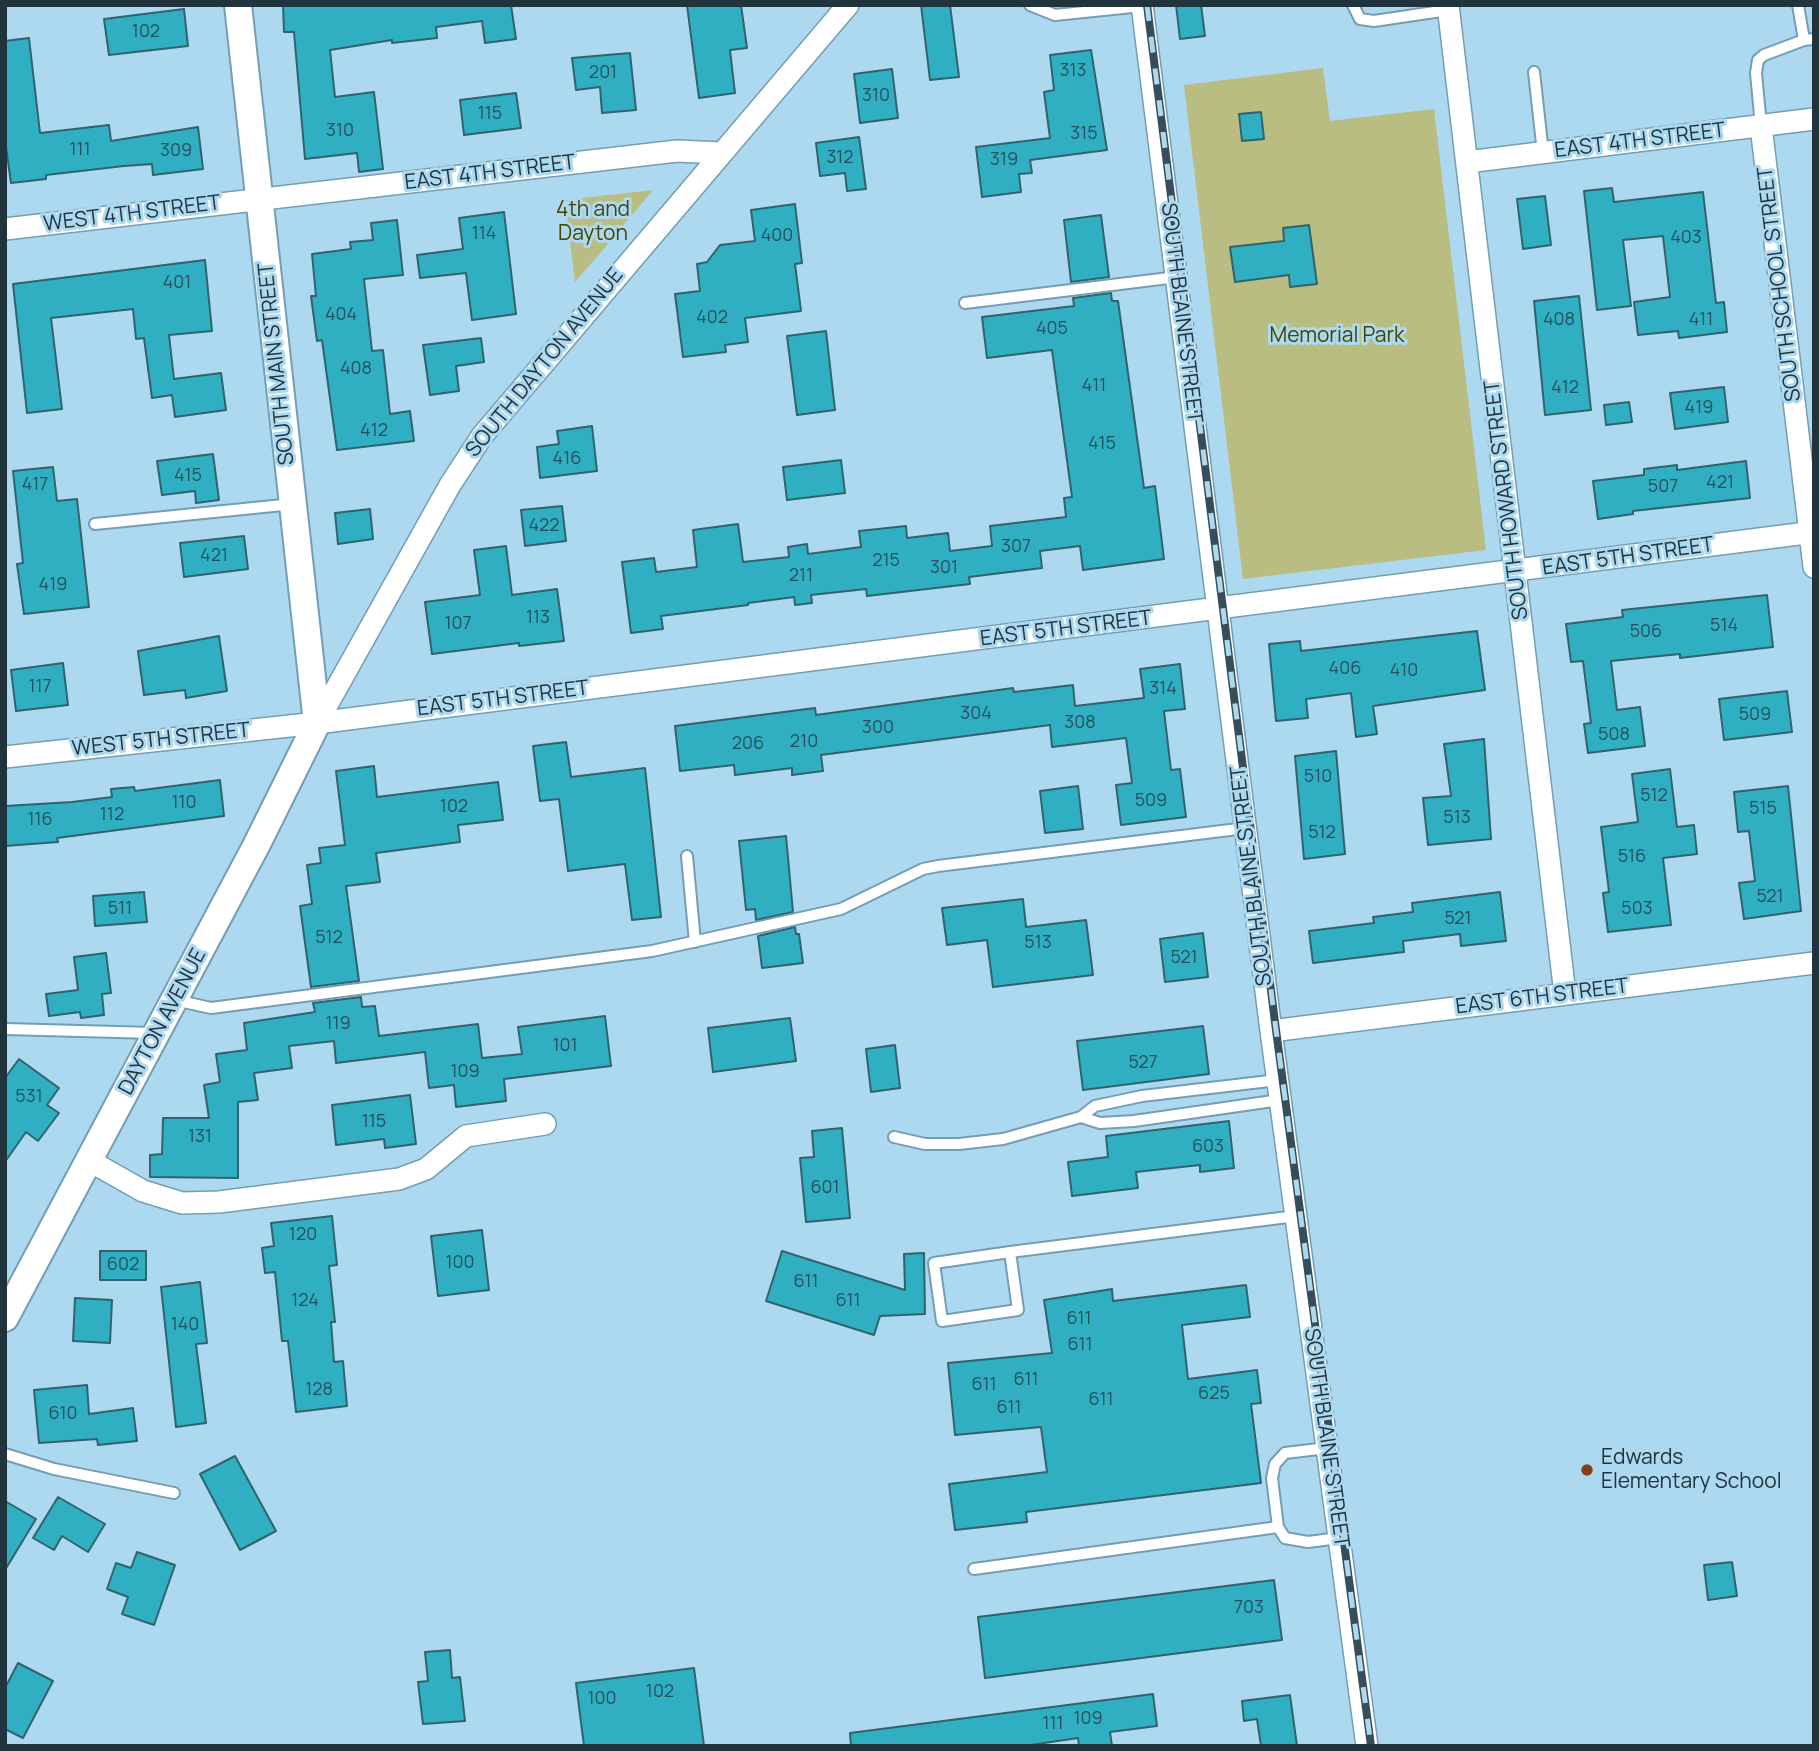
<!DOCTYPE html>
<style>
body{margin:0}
#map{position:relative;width:1819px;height:1751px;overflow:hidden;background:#acd9f0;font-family:Manrope,sans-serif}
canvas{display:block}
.frame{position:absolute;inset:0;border:7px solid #21333c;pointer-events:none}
</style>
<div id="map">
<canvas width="1819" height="1751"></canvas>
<div class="frame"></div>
</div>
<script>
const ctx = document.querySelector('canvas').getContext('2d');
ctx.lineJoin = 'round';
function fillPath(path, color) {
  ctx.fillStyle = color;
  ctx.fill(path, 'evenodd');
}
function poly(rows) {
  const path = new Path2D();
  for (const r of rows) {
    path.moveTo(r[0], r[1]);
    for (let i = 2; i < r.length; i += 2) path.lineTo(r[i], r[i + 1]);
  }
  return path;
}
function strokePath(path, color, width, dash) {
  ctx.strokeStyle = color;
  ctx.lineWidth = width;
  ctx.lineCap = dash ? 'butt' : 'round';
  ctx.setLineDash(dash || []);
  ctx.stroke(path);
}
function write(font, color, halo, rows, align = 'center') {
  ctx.font = font + ' Manrope,sans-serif';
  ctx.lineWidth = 6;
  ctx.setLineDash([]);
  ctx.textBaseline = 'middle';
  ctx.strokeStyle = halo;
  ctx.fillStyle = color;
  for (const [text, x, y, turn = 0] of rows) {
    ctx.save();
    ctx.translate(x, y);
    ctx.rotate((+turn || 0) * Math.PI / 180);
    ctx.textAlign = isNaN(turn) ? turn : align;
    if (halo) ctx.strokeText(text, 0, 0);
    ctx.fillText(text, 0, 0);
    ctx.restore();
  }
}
const green = poly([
 [1323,68,1330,121,1434,109,1486,550,1243,579,1184,85],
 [653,190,596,258,575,282,565,200]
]);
const building = poly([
 [283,5,511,5,516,39,485,43,482,21,436,27,437,38,392,43,392,40,330,50,335,97,374,92,383,169,359,172,357,153,305,159,294,32,284,32,283,5],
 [687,5,741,5,747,48,730,50,735,93,699,98,687,5],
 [921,5,950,5,959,77,930,80,921,5],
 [1176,5,1201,5,1205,36,1180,39,1176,5],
 [184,9,188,46,109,55,104,19,184,9],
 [29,38,40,133,109,125,111,141,198,127,203,169,153,175,152,164,124,166,46,175,46,179,11,183,5,140,5,41,29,38],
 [1091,50,1107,150,1030,160,1032,173,1019,174,1021,192,982,197,976,147,1050,138,1044,92,1054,90,1050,55,1091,50],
 [630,53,636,110,602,113,600,87,576,90,572,58,630,53],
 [892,69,898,118,860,123,854,74,892,69],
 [516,93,521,128,464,135,460,100,516,93],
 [1261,112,1264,139,1242,141,1239,114,1261,112],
 [859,137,866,189,847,191,845,173,820,176,816,143,859,137],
 [1612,188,1614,202,1703,192,1716,303,1724,302,1727,332,1679,338,1678,331,1638,335,1634,302,1670,297,1663,236,1623,240,1631,306,1597,310,1584,191,1612,188],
 [1545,196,1551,245,1523,249,1517,199,1545,196],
 [795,204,802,263,795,264,801,311,745,318,748,342,725,345,726,352,683,357,675,294,700,291,697,264,707,262,720,245,755,241,751,210,795,204],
 [504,212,516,314,472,320,466,273,420,278,417,255,463,249,459,218,504,212],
 [1101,215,1109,277,1071,282,1064,220,1101,215],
 [397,220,403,275,364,279,372,351,383,350,390,414,410,411,414,441,337,450,322,340,317,341,311,296,316,296,312,254,351,249,350,242,373,240,371,223,397,220],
 [1309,225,1317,284,1290,287,1289,275,1235,282,1230,247,1284,241,1283,228,1309,225],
 [205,260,212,331,169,335,174,379,221,373,226,410,175,417,172,395,152,398,144,338,136,339,133,309,51,318,62,409,27,413,13,284,205,260],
 [1111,293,1112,301,1118,301,1144,488,1155,486,1164,559,1083,570,1080,546,1040,551,1042,568,969,577,970,584,867,596,866,589,811,595,812,603,795,605,794,597,748,603,748,605,661,616,663,629,631,633,622,562,654,558,656,572,697,567,693,530,738,524,743,562,789,557,788,547,807,544,808,554,861,547,859,531,906,526,907,538,948,533,950,551,992,546,990,526,1066,517,1064,498,1072,497,1052,350,987,358,982,317,1074,306,1073,298,1111,293],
 [1579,296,1591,410,1545,415,1534,301,1579,296],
 [826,331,835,410,797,415,787,336,826,331],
 [481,338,484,362,456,366,459,391,430,395,423,345,481,338],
 [1724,387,1728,422,1675,429,1670,393,1724,387],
 [1629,402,1632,422,1606,425,1604,405,1629,402],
 [592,426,597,471,540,478,537,447,559,444,557,431,592,426],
 [213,454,219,500,196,503,195,491,162,495,157,461,213,454],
 [841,460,845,493,787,500,783,467,841,460],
 [1746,461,1750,498,1633,511,1633,514,1598,519,1593,481,1644,475,1644,469,1677,465,1677,470,1746,461],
 [53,467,57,501,77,499,89,607,24,614,17,564,23,563,13,471,53,467],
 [562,506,566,541,525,546,521,510,562,506],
 [370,509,373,539,338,544,335,513,370,509],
 [244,536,248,569,184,577,180,543,244,536],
 [506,546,512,595,557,589,564,641,519,646,519,643,432,654,425,602,480,595,474,550,506,546],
 [1767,595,1773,647,1680,658,1680,654,1611,661,1617,710,1640,707,1645,746,1588,753,1584,724,1591,723,1583,661,1571,662,1566,624,1623,617,1622,610,1767,595],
 [1477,631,1485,690,1373,706,1377,734,1356,737,1351,693,1306,699,1308,718,1276,721,1269,644,1300,641,1301,651,1477,631],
 [219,636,227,691,186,698,185,690,144,695,138,651,219,636],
 [63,663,68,705,16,711,11,670,63,663],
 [1180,664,1185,709,1164,711,1171,770,1180,769,1186,817,1121,825,1116,785,1132,783,1126,738,1052,747,1050,725,821,755,823,771,792,775,792,768,735,775,734,765,680,771,675,726,815,708,816,715,1013,688,1014,692,1073,685,1075,706,1144,698,1140,669,1180,664],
 [1787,691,1792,732,1724,740,1719,699,1787,691],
 [1484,739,1491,839,1428,845,1423,798,1451,796,1444,744,1484,739],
 [566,742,571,777,645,768,661,917,632,920,625,864,568,871,559,799,540,801,533,746,566,742],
 [1336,751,1345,854,1304,859,1295,756,1336,751],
 [374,766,377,797,498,782,503,820,458,825,460,842,376,853,380,882,346,886,359,981,311,987,300,906,312,904,307,865,321,863,319,848,345,845,336,771,374,766],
 [1670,769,1677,827,1694,825,1697,854,1663,858,1671,925,1608,932,1603,893,1609,892,1601,827,1638,822,1632,774,1670,769],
 [220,780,224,816,57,838,58,842,5,846,5,806,72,802,112,797,111,789,134,787,135,791,220,780],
 [1078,786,1083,829,1045,833,1040,791,1078,786],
 [1788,786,1801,911,1744,919,1739,883,1755,881,1749,831,1738,832,1734,792,1788,786],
 [786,836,793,912,756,920,755,909,746,910,739,841,786,836],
 [144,892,147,922,95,926,93,896,144,892],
 [1500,892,1506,941,1461,946,1460,934,1403,941,1404,952,1313,963,1309,931,1374,923,1373,917,1413,912,1412,903,1500,892],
 [1023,899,1026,927,1086,920,1093,975,993,987,987,940,947,945,942,908,1023,899],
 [795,927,796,934,799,934,803,963,762,968,758,936,795,927],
 [1203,933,1208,977,1165,982,1160,939,1203,933],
 [106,953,111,993,102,994,104,1015,81,1018,80,1012,49,1016,46,994,78,990,74,957,106,953],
 [361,997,362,1007,375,1006,379,1036,478,1024,482,1058,522,1054,518,1027,605,1016,611,1066,504,1079,506,1101,456,1107,454,1085,429,1088,425,1052,336,1063,334,1041,289,1046,292,1068,254,1073,258,1100,238,1102,238,1178,150,1177,150,1155,162,1154,163,1118,209,1118,204,1085,220,1082,216,1054,247,1050,244,1023,315,1012,313,1003,361,997],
 [790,1018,796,1061,713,1072,708,1028,790,1018],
 [1203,1026,1209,1074,1083,1090,1077,1041,1203,1026],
 [895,1045,900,1088,871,1092,866,1049,895,1045],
 [19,1059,59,1088,47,1105,59,1113,38,1141,26,1132,5,1162,5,1078,19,1059],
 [410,1095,416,1144,385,1148,384,1139,336,1145,332,1105,410,1095],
 [1229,1121,1234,1168,1200,1172,1200,1165,1136,1172,1138,1188,1072,1196,1068,1162,1108,1157,1106,1136,1229,1121],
 [842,1128,850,1218,806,1222,800,1158,814,1157,812,1131,842,1128],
 [332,1216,337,1265,329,1266,335,1322,331,1322,334,1362,343,1361,347,1406,296,1412,288,1341,282,1341,275,1272,265,1273,262,1248,274,1246,271,1223,332,1216],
 [482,1230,489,1290,438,1296,431,1236,482,1230],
 [100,1251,146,1251,146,1280,100,1280,100,1251],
 [782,1251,905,1290,904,1254,924,1253,925,1314,880,1316,874,1335,766,1301,782,1251],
 [200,1282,207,1343,196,1344,206,1423,176,1427,161,1287,200,1282],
 [1246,1285,1250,1317,1182,1325,1188,1379,1257,1370,1261,1403,1251,1404,1261,1483,1026,1512,1027,1522,955,1530,949,1484,1047,1472,1041,1427,955,1435,948,1363,1052,1353,1044,1300,1112,1289,1113,1301,1246,1285],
 [75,1298,112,1300,110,1343,73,1341,75,1298],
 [87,1385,89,1414,133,1408,137,1441,98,1445,97,1439,39,1443,34,1390,87,1385],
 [235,1456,276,1531,240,1550,200,1474,235,1456],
 [58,1497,105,1524,88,1552,62,1536,54,1550,33,1538,58,1497],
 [5,1501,36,1519,5,1570,5,1501],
 [137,1552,175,1565,154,1625,122,1614,128,1597,107,1589,116,1563,131,1568,137,1552],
 [1732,1562,1737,1596,1708,1600,1704,1565,1732,1562],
 [1274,1580,1282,1640,985,1678,978,1617,1274,1580],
 [450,1650,452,1678,460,1677,465,1721,423,1724,418,1682,428,1681,425,1652,450,1650],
 [18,1663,53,1681,23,1738,5,1729,5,1688,18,1663],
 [694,1668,704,1746,584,1746,576,1683,694,1668],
 [1153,1694,1157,1726,1110,1732,1112,1746,1079,1746,1078,1738,1024,1746,851,1746,850,1733,1153,1694],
 [1290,1695,1297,1746,1261,1746,1257,1719,1244,1721,1242,1701,1290,1695]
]);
const service = poly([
 [1030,5,1055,15,1142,6],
 [1353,5,1360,19,1374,21,1448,10],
 [1798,5,1804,40,1814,39],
 [1534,72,1543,153],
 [1761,126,1756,73,1758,60,1764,55,1804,40],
 [965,303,1177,277],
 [95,524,293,504],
 [687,856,695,942],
 [175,1000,211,1008,652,951,841,909,923,869,938,866,1246,828],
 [5,1029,154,1033],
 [1081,1117,1100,1123,1134,1121,1280,1100],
 [894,1137,925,1144,959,1144,1003,1139,1081,1117,1095,1106,1142,1096,1278,1080],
 [1010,1252,1296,1216],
 [1010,1252,1018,1310,942,1321,934,1263,1010,1252],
 [1327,1448,1285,1453,1275,1464,1272,1478,1278,1527,1285,1538,1308,1542,1339,1538],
 [5,1454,54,1469,174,1493],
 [974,1569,1278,1527]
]);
const minor = poly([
 [1142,5,1271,1031,1367,1746],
 [1448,5,1565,994],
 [1761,126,1814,567],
 [1467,162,1814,119],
 [5,229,677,151,721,153],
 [317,723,450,485,482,436,848,5],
 [5,757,317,723,1814,532],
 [1271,1031,1814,963],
 [90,1161,143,1191,182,1203,219,1202,399,1179,426,1169,466,1136,545,1124]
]);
const tertiary = poly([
 [5,1318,257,844,317,723,238,5]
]);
const rail = poly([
 [1147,5,1276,1030,1371,1746]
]);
const markers = [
 [1587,1470,7,"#854114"]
];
const numberNames = [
 ["102",146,32],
 ["313",1073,71],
 ["201",603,73],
 ["310",876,96],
 ["115",490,114],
 ["310",340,131],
 ["315",1084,134],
 ["111",80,150],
 ["309",176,151],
 ["312",840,158],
 ["319",1004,160],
 ["114",484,234],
 ["400",777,236],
 ["403",1686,238],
 ["401",177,283],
 ["404",341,315],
 ["402",712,318],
 ["408",1559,320],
 ["411",1701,320],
 ["405",1052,329],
 ["408",356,369],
 ["411",1094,386],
 ["412",1565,388],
 ["419",1699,408],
 ["412",374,431],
 ["415",1102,444],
 ["416",567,459],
 ["415",188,476],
 ["421",1720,483],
 ["417",35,485],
 ["507",1663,487],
 ["422",544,526],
 ["307",1016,547],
 ["421",214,556],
 ["215",886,561],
 ["301",944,568],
 ["211",801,576],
 ["419",53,585],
 ["113",538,618],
 ["107",458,624],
 ["514",1724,626],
 ["506",1646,632],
 ["406",1345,669],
 ["410",1404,671],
 ["117",40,687],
 ["314",1163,689],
 ["304",976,714],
 ["509",1755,715],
 ["308",1080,723],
 ["300",878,728],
 ["508",1614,735],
 ["210",804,742],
 ["206",748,744],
 ["510",1318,777],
 ["512",1654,796],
 ["509",1151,801],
 ["110",184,803],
 ["102",454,807],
 ["515",1763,809],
 ["112",112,815],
 ["513",1457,818],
 ["116",40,820],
 ["512",1322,833],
 ["516",1632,857],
 ["521",1770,897],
 ["511",120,909],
 ["503",1637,909],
 ["521",1458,919],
 ["512",329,938],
 ["513",1038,943],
 ["521",1184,958],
 ["119",338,1024],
 ["101",565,1046],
 ["527",1143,1063],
 ["109",465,1072],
 ["531",29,1097],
 ["115",374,1122],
 ["131",200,1137],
 ["603",1208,1147],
 ["601",825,1188],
 ["120",303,1235],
 ["100",460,1263],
 ["602",123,1265],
 ["611",806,1282],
 ["124",305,1301],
 ["611",848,1301],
 ["611",1079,1319],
 ["140",185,1325],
 ["611",1080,1345],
 ["611",1026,1380],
 ["611",984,1385],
 ["128",319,1390],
 ["625",1214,1394],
 ["611",1101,1400],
 ["611",1009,1408],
 ["610",63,1414],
 ["703",1249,1608],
 ["102",660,1692],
 ["100",602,1699],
 ["109",1088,1719],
 ["111",1053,1724]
];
const streetNames = [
 ["EAST 4TH STREET",1640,141,-7],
 ["EAST 4TH STREET",490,173,-7],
 ["WEST 4TH STREET",132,214,-7],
 ["SOUTH SCHOOL STREET",1780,284,-97],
 ["SOUTH BLAINE STREET",1181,313,83],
 ["SOUTH DAYTON AVENUE",545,363,-51],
 ["SOUTH MAIN STREET",277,364,-96],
 ["SOUTH HOWARD STREET",1507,500,-97],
 ["EAST 5TH STREET",1628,557,-8],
 ["EAST 5TH STREET",1066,629,-7],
 ["EAST 5TH STREET",503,699,-7],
 ["WEST 5TH STREET",161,740,-6],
 ["SOUTH BLAINE STREET",1252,876,-97],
 ["EAST 6TH STREET",1542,997,-7],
 ["DAYTON AVENUE",163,1022,-62],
 ["SOUTH BLAINE STREET",1326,1438,82]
];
const parkNames = [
 ["4th and",593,210],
 ["Dayton",593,234],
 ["Memorial Park",1337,336]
];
const poiNames = [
 ["Edwards",1601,1458],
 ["Elementary School",1601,1482]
];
fillPath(green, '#babd81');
fillPath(building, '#30afc2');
strokePath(building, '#30636c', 2);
strokePath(service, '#739eb3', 14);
strokePath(minor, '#739eb3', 24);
strokePath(tertiary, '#739eb3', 30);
strokePath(service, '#fff', 10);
strokePath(minor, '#fff', 21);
strokePath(tertiary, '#fff', 26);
strokePath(rail, '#374d59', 8);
strokePath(rail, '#acd9f0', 5, [16]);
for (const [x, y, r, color] of markers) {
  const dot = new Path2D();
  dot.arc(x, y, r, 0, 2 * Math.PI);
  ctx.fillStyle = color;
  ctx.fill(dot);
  strokePath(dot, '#acd9f0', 2.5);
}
write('18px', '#25525e', null, numberNames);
write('21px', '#21333c', '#acd9f0', streetNames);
write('21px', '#454500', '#acd9f0', parkNames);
write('21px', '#21333c', '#acd9f0', poiNames, 'left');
</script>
